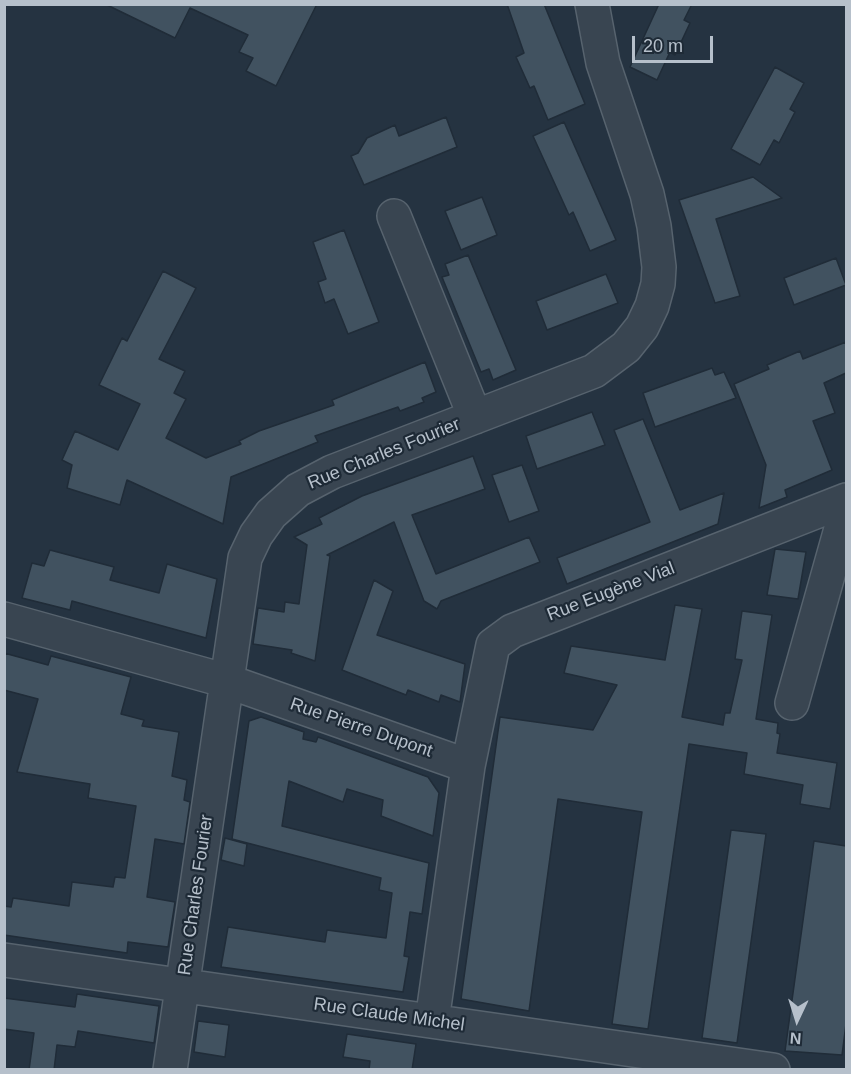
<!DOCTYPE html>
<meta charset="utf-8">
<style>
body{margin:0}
#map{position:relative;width:851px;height:1074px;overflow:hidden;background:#253341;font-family:Helvetica,sans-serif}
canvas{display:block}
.frame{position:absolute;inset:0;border:6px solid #b6c0cb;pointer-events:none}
.north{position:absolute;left:767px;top:990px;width:60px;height:60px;-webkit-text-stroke:4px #1e2a36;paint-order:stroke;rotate:184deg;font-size:16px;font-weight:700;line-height:24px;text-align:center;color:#b6c0cb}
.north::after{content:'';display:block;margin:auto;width:21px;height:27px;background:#b6c0cb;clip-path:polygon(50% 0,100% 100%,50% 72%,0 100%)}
.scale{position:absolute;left:632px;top:36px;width:81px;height:27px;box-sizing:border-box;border:3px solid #b6c0cb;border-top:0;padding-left:8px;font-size:18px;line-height:21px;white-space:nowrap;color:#b6c0cb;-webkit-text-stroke:4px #1e2a36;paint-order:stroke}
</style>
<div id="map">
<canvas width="851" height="1074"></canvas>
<div class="frame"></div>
<div class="north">N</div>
<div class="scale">20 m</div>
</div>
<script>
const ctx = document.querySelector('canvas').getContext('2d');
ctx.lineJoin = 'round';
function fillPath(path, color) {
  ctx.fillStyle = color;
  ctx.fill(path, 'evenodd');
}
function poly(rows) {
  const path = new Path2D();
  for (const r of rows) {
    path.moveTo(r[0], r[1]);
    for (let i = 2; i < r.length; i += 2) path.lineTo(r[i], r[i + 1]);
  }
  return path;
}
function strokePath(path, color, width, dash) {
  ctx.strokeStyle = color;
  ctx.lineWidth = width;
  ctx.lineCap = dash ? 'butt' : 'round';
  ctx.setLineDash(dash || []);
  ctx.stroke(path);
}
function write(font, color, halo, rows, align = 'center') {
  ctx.font = font + ' Helvetica,sans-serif';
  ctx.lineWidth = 4.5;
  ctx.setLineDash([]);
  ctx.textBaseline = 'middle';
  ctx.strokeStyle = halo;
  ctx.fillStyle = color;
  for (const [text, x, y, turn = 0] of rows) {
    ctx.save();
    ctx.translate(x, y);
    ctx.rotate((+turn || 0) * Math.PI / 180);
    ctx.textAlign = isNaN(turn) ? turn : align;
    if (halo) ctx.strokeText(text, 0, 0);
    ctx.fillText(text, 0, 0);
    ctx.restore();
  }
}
const building = poly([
 [105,4,317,4,276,86,246,71,253,58,239,52,248,35,190,8,175,38,105,4],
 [507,4,544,4,585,104,548,120,534,86,530,88,516,57,524,53,507,4],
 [659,4,692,4,684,20,690,23,675,55,670,52,657,80,630,67,659,4],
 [775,67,804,83,790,109,795,112,779,143,774,140,760,165,731,149,775,67],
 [446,117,457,147,364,185,351,156,358,153,367,138,395,125,399,136,446,117],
 [564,122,616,240,590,251,573,212,569,215,533,136,564,122],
 [753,177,782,198,716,219,740,296,715,303,679,200,753,177],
 [482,197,497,235,461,250,445,211,482,197],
 [344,230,379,322,348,334,334,299,325,303,318,282,326,279,313,242,344,230],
 [468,255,516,370,493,380,489,369,481,372,442,277,449,275,445,264,468,255],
 [836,258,846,285,794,305,784,278,836,258],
 [163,271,196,288,159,359,185,371,174,393,186,399,166,438,206,458,241,444,239,441,259,431,334,405,332,400,425,362,436,392,422,398,424,402,400,411,398,407,315,436,318,442,231,477,223,524,127,480,120,505,67,488,72,465,62,460,75,431,118,450,140,404,99,385,122,338,127,341,163,271],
 [606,274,618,303,547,330,536,301,606,274],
 [846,342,846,373,824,383,835,413,813,421,832,470,785,490,787,497,759,508,766,465,734,384,769,369,767,365,800,351,803,359,846,342],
 [712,368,715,375,724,372,736,398,655,427,643,393,712,368],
 [592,412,605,445,537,469,526,436,592,412],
 [643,419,680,510,724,493,718,524,567,584,557,558,650,522,614,430,643,419],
 [473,456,485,489,412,515,436,574,529,537,540,562,441,601,437,609,424,601,394,522,327,555,330,556,315,661,291,653,292,650,253,644,258,608,284,612,285,602,299,604,307,545,294,537,322,524,319,518,362,496,473,456],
 [522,465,539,511,509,522,492,475,522,465],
 [775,549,806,552,798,599,767,595,775,549],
 [50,550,114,567,110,580,159,593,167,564,217,579,206,638,72,601,70,610,22,598,32,563,44,566,50,550],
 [374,580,393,591,377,635,465,664,460,702,441,695,439,702,408,690,406,695,342,670,374,580],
 [675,605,702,609,682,717,723,725,725,713,730,713,742,660,735,659,742,611,772,615,756,719,778,723,777,733,780,734,777,753,837,763,830,809,800,804,803,785,744,774,747,753,689,744,648,1029,612,1024,642,812,558,799,529,1011,461,999,500,717,593,730,617,685,564,673,571,646,665,660,675,605],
 [4,653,48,665,51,656,131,677,121,714,144,720,142,726,179,732,172,776,187,780,184,800,190,802,184,844,155,839,147,897,175,902,168,947,128,942,127,953,4,935,4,906,11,907,13,898,69,906,72,882,113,887,115,877,125,878,136,806,88,798,90,784,17,772,38,699,4,690,4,653],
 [261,717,304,732,303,739,316,742,318,737,428,777,439,793,433,836,381,816,383,800,347,789,343,802,289,781,282,826,429,863,422,914,410,912,404,956,409,957,403,992,221,967,228,927,325,942,327,930,386,938,392,893,379,890,381,878,232,839,249,721,261,717],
 [731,830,766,834,737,1043,702,1038,731,830],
 [225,838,247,844,244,866,221,860,225,838],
 [814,841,846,846,846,1024,842,1055,785,1051,814,841],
 [77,994,159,1006,154,1043,78,1031,75,1047,57,1045,54,1070,29,1070,34,1033,4,1029,4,998,75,1007,77,994],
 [198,1021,229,1025,225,1057,194,1052,198,1021],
 [347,1034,416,1044,412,1070,369,1070,370,1061,343,1057,347,1034]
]);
const minor = poly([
 [394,216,475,417],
 [4,619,227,681,468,766],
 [792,703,846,511],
 [4,960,773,1070],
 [432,1021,468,766,493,645,512,631,846,500],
 [170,1070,245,558,256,535,271,514,298,490,332,472,594,371,626,347,642,327,652,306,658,284,659,267,654,226,647,194,603,63,592,4]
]);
const streetNames = [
 ["Rue Charles Fourier",384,454,-22],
 ["Rue Eugène Vial",611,592,-21],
 ["Rue Pierre Dupont",361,728,19],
 ["Rue Charles Fourier",196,895,-82],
 ["Rue Claude Michel",389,1015,8]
];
fillPath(building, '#415260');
strokePath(building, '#202c38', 1.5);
strokePath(minor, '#57636e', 36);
strokePath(minor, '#394551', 33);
write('18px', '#b6c0cb', '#1e2a36', streetNames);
</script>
